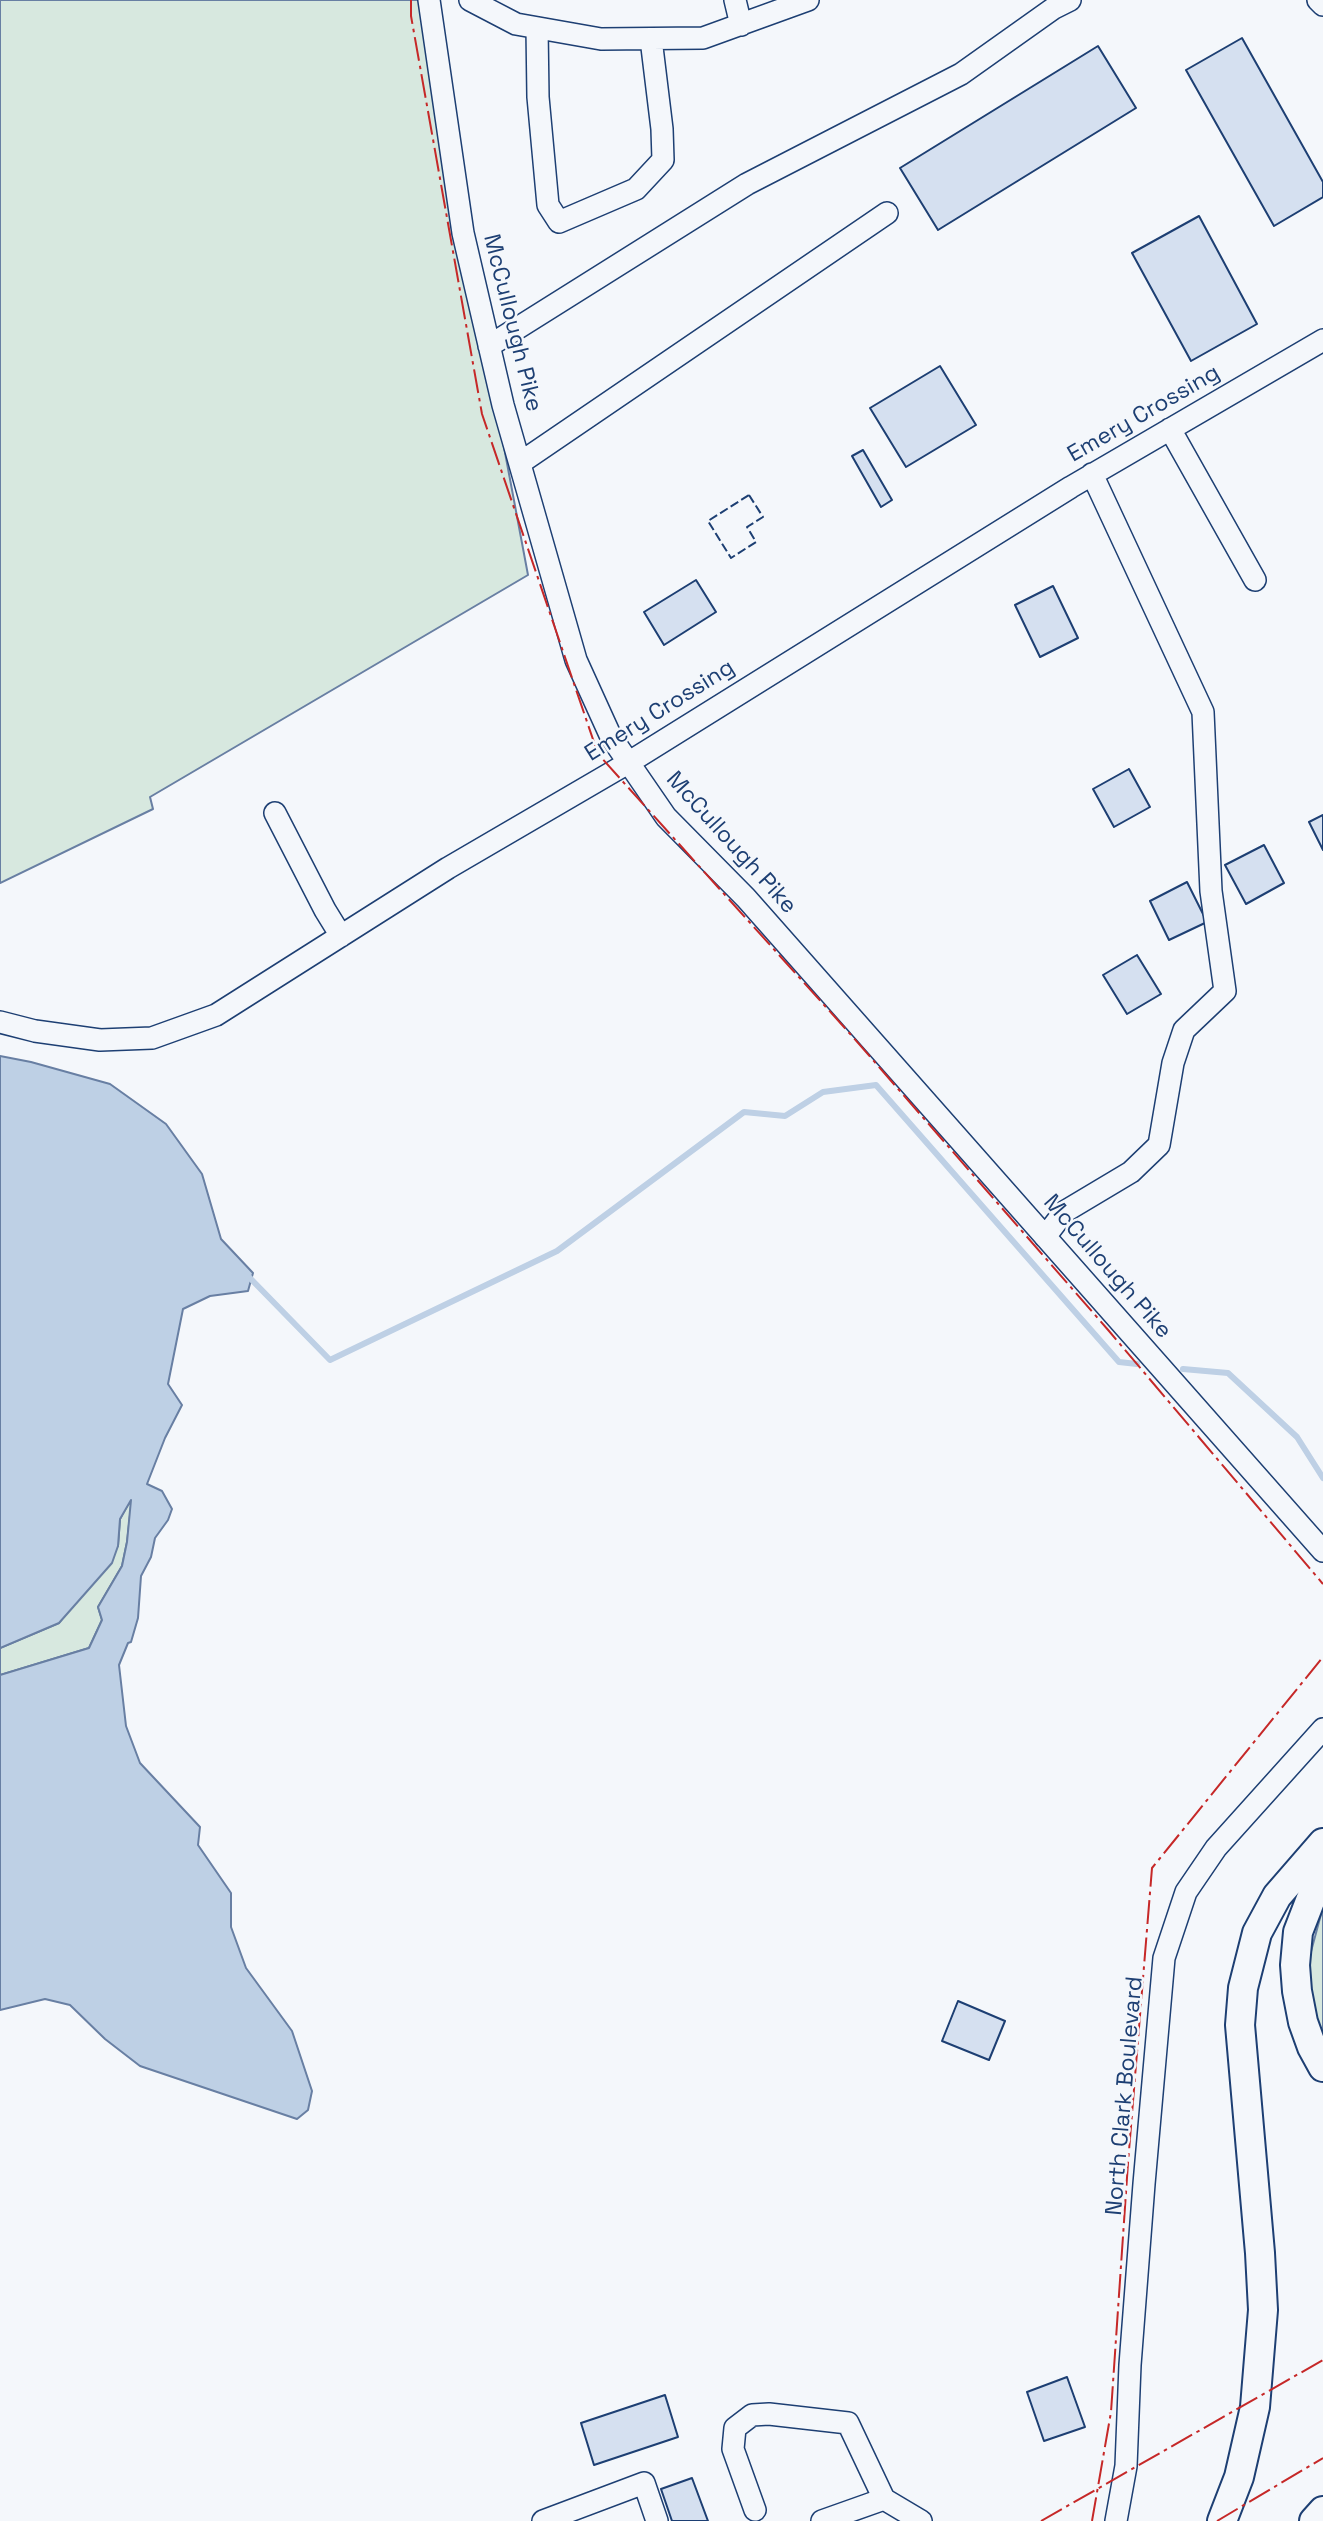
<!DOCTYPE html>
<style>
body{margin:0}
canvas{display:block;background:#f4f7fb}
</style>
<canvas width="1323" height="2521"></canvas>
<script>
const ctx = document.querySelector('canvas').getContext('2d');
ctx.lineJoin = 'round';
function fillPath(path, color) {
  ctx.fillStyle = color;
  ctx.fill(path, 'evenodd');
}
function poly(rows) {
  const path = new Path2D();
  for (const r of rows) {
    path.moveTo(r[0], r[1]);
    for (let i = 2; i < r.length; i += 2) path.lineTo(r[i], r[i + 1]);
  }
  return path;
}
function strokePath(path, color, width, dash) {
  ctx.strokeStyle = color;
  ctx.lineWidth = width;
  ctx.lineCap = dash ? 'butt' : 'round';
  ctx.setLineDash(dash || []);
  ctx.stroke(path);
}
function write(font, color, halo, rows, align = 'center') {
  ctx.font = font + ' "Space Grotesk",sans-serif';
  ctx.lineWidth = 5;
  ctx.setLineDash([]);
  ctx.textBaseline = 'middle';
  ctx.strokeStyle = halo;
  ctx.fillStyle = color;
  for (const [text, x, y, turn = 0] of rows) {
    ctx.save();
    ctx.translate(x, y);
    ctx.rotate((+turn || 0) * Math.PI / 180);
    ctx.textAlign = isNaN(turn) ? turn : align;
    if (halo) ctx.strokeText(text, 0, 0);
    ctx.fillText(text, 0, 0);
    ctx.restore();
  }
}
const green = poly([
 [0,0,420,0,528,575,150,797,153,809,0,883,0,0],
 [132,1497,127,1542,122,1566,98,1607,102,1620,89,1648,0,1675,0,1648,59,1623,118,1546,120,1519,132,1497],
 [1323,1907,1323,2038,1316,2020,1310,1984,1309,1959,1323,1907]
]);
const water = poly([
 [0,1056,31,1062,110,1084,166,1124,202,1174,221,1239,253,1273,248,1291,210,1296,183,1309,168,1384,182,1405,165,1438,147,1484,162,1491,172,1509,168,1520,155,1538,151,1557,141,1576,138,1618,131,1642,128,1643,119,1665,126,1726,140,1763,200,1827,198,1845,231,1893,231,1927,246,1968,292,2031,312,2091,308,2110,297,2119,140,2066,105,2039,70,2005,45,1999,0,2010,0,1675,89,1648,102,1620,98,1607,122,1566,127,1542,131,1500,120,1519,118,1546,112,1563,59,1623,0,1648,0,1056]
]);
const stream = poly([
 [247,1275,330,1360,557,1251,744,1112,785,1116,823,1092,876,1085,1119,1362,1137,1364],
 [1183,1369,1228,1373,1297,1437,1323,1478]
]);
const building = poly([
 [1242,38,1323,182,1323,197,1274,226,1186,70,1242,38],
 [1098,46,1136,108,938,230,900,168,1098,46],
 [1199,216,1257,324,1191,361,1132,253,1199,216],
 [940,366,976,425,906,467,870,408,940,366],
 [863,450,892,500,881,507,852,456,863,450],
 [696,580,716,612,664,645,644,612,696,580],
 [1053,586,1078,638,1040,657,1015,605,1053,586],
 [1129,769,1150,807,1114,827,1093,789,1129,769],
 [1323,815,1323,850,1309,822,1323,815],
 [1264,845,1284,883,1246,904,1225,865,1264,845],
 [1187,882,1207,922,1169,940,1150,901,1187,882],
 [1137,955,1161,994,1127,1014,1103,975,1137,955],
 [958,2001,1005,2021,989,2060,942,2041,958,2001],
 [1067,2377,1085,2427,1044,2441,1027,2392,1067,2377],
 [665,2395,678,2437,594,2465,581,2423,665,2395],
 [692,2478,708,2521,672,2521,661,2489,692,2478]
]);
const minor = poly([
 [429,0,463,233,503,405,576,660,611,737,666,817,746,898,1323,1551],
 [470,0,516,24,601,39,703,38,808,0],
 [735,0,741,25],
 [1318,0,1323,5],
 [537,28,538,97,548,205,559,222,636,189,663,160,662,129,651,39],
 [489,346,747,184,961,74,1054,8,1070,0],
 [1170,429,1255,580],
 [520,463,887,213],
 [275,813,325,910,341,936],
 [0,1022,35,1031,100,1040,152,1038,216,1015,448,868,628,763,1071,487,1323,340],
 [1045,1237,1064,1212,1131,1172,1159,1145,1173,1063,1184,1030,1225,991,1211,891,1203,712,1092,474],
 [755,2510,733,2449,735,2428,752,2415,769,2414,848,2423,884,2499,921,2521],
 [543,2521,644,2483,657,2521],
 [822,2521,884,2499],
 [1116,2521,1126,2466,1130,2365,1144,2184,1164,1958,1186,1892,1216,1848,1323,1729]
]);
const major = poly([
 [1323,1878,1310,1901,1298,1932,1295,1965,1297,1991,1303,2022,1312,2047,1323,2067],
 [1222,2521,1239,2477,1255,2407,1263,2310,1260,2253,1240,2025,1243,1988,1257,1933,1277,1896,1323,1843],
 [1314,2521,1323,2511]
]);
const fence = poly([
 [749,495,763,517,747,527,756,542,731,558,708,521,749,495]
]);
const power = poly([
 [411,0,411,16,482,414,598,754,852,1036,1109,1331,1323,1584],
 [1041,2521,1323,2360],
 [1092,2521,1111,2412,1128,2163,1152,1868,1323,1657],
 [1217,2521,1323,2458]
]);
const streetNames = [
 ["McCullough Pike",512,323,76],
 ["Emery Crossing",1144,414,-30],
 ["Emery Crossing",660,711,-32],
 ["McCullough Pike",731,843,48],
 ["McCullough Pike",1107,1267,49],
 ["North Clark Boulevard",1125,2096,-85]
];
fillPath(green, '#d7e8df');
strokePath(green, '#687fa3', 2);
fillPath(water, '#bed0e5');
strokePath(water, '#687fa3', 2);
strokePath(stream, '#bed0e5', 6);
fillPath(building, '#d5e0f0');
strokePath(building, '#1d3f73', 2);
strokePath(minor, '#1d3f73', 24);
strokePath(major, '#1d3f73', 32);
strokePath(minor, '#f4f7fb', 21);
strokePath(major, '#f4f7fb', 28);
strokePath(fence, '#1d3f73', 2, [9, 3.5]);
strokePath(power, '#c62828', 2, [24, 5, 3.5, 5]);
write('23px', '#1d3f73', '#f4f7fb', streetNames);
</script>
